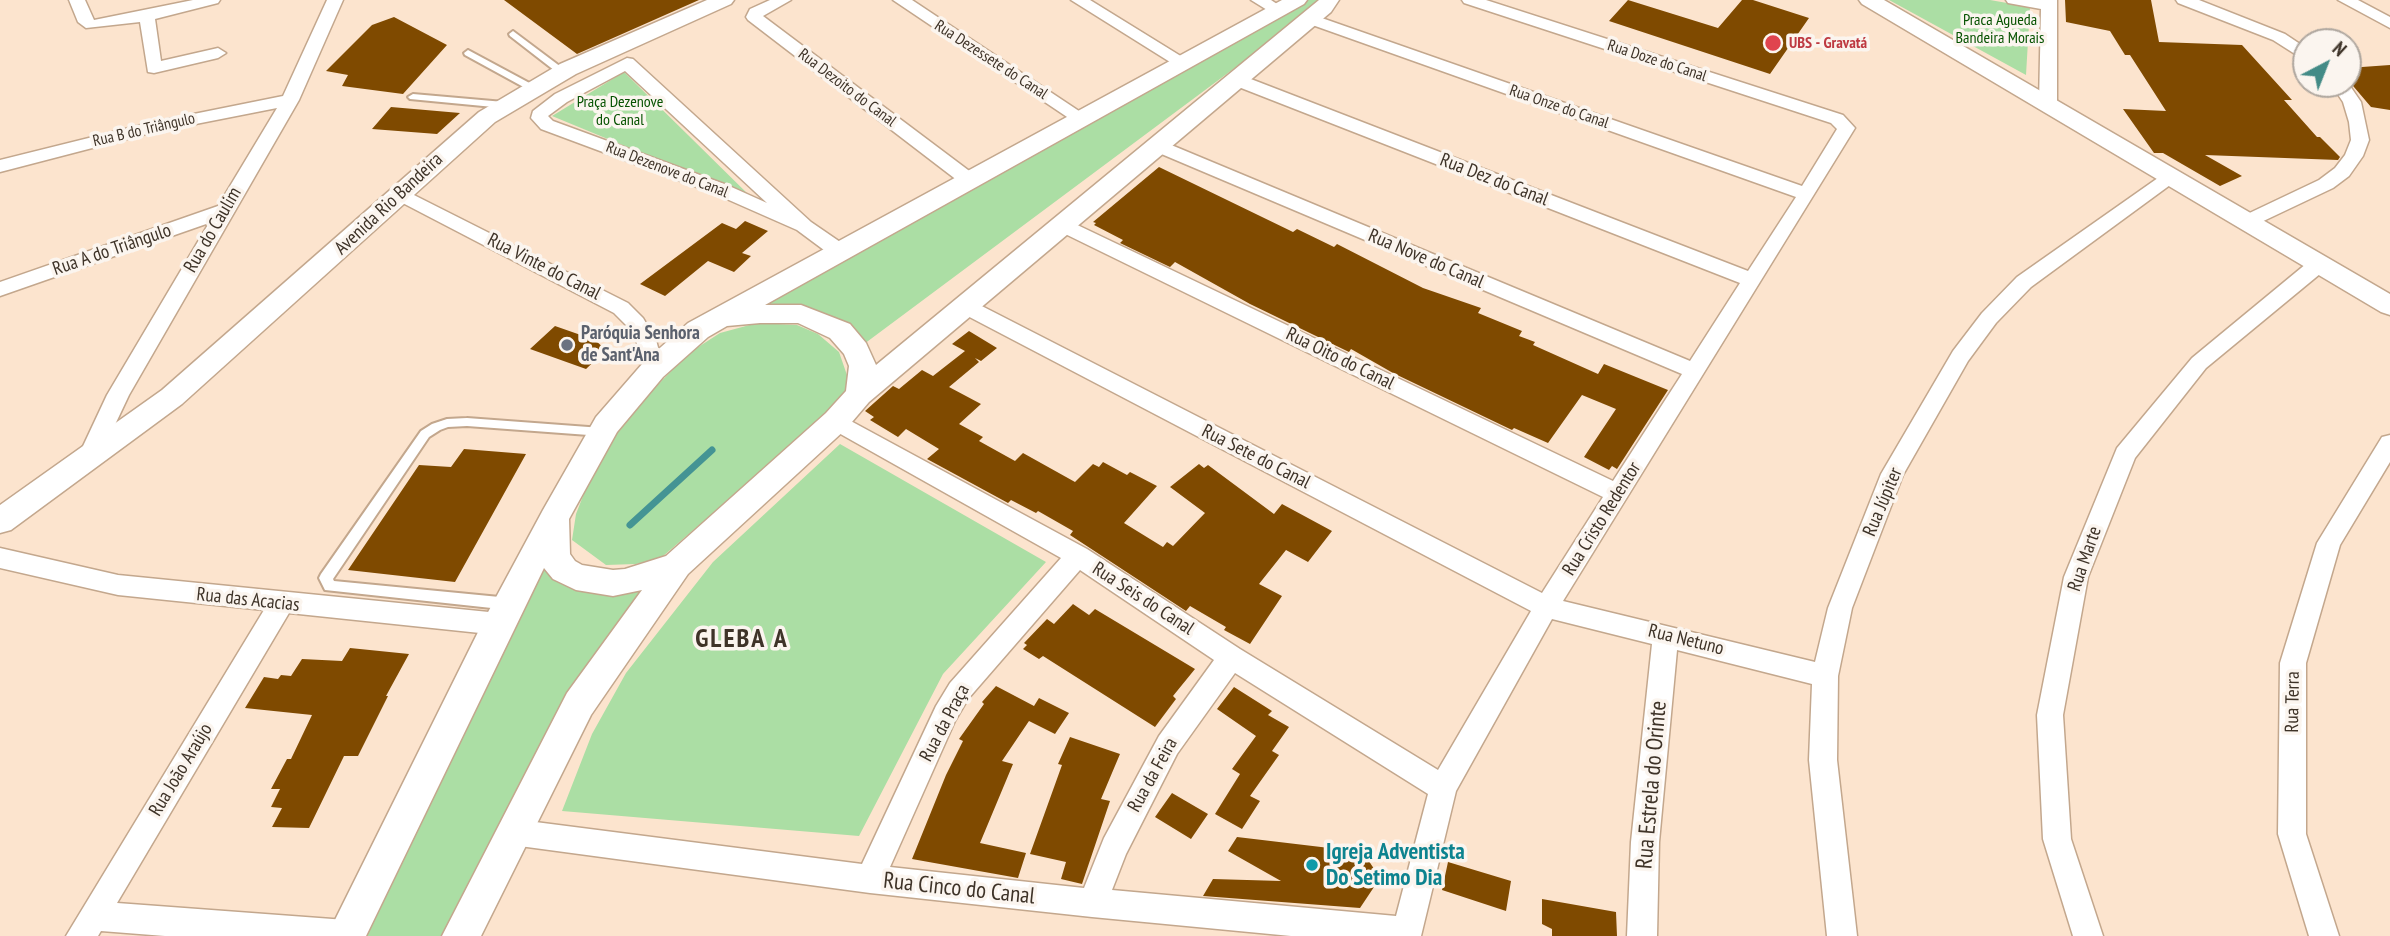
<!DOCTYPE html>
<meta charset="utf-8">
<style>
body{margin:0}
#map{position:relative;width:2390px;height:936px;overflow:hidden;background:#fce4ce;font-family:"PT Sans Narrow",sans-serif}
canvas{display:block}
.north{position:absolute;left:2292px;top:28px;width:70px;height:70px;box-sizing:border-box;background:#fbf5ef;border:2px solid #afa79f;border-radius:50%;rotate:42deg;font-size:19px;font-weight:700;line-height:28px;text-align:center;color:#3e3328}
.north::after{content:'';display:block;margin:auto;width:24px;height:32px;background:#438b86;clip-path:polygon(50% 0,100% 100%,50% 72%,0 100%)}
</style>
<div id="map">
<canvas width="2390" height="936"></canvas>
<div class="north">N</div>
</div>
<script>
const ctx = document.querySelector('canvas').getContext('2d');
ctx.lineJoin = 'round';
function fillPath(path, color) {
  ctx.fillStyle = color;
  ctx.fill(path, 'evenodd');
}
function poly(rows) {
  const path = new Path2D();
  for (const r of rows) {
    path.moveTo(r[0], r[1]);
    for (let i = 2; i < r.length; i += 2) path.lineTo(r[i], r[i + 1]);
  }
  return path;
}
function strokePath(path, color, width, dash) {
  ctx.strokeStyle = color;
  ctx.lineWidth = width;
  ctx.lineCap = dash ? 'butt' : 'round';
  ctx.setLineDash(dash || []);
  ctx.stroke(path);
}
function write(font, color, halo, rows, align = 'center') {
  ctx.font = font + ' "PT Sans Narrow",sans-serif';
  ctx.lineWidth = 7;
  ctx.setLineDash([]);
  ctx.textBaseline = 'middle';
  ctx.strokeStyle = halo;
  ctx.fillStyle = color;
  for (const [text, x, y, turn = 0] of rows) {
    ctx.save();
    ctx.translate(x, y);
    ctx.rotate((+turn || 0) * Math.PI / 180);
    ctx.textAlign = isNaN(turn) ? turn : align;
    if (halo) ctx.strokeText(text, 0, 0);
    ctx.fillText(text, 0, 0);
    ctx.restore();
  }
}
const green = poly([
 [1305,0,1326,0,856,350,801,314,738,316],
 [1889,0,1990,0,2030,7,2026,75],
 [624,72,753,199,552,116],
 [757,323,797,325,818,334,839,352,848,378,846,393,835,408,662,557,636,564,606,565,572,540,576,514,597,460,631,412,689,353,720,333],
 [840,444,1046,562,943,674,859,836,562,811,592,734,626,673,713,562],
 [554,519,578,581,677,565,460,936,346,936]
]);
const stream = poly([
 [630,525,712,450]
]);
const building = poly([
 [504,0,699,0,577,54],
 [1628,0,1718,28,1742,0,1753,0,1809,18,1770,74,1609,21],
 [2065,0,2151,0,2159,42,2242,45,2292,100,2284,100,2317,137,2320,137,2340,157,2338,160,2205,155,2242,176,2220,186,2163,153,2154,153,2123,109,2166,111,2130,55,2125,55,2110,31,2066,22],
 [394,17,447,45,403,94,342,86,348,75,326,71,372,25],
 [2390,65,2390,110,2371,107,2348,80,2348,68],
 [391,107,460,113,437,134,372,129],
 [1159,167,1293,232,1297,229,1334,247,1337,244,1423,288,1481,308,1478,313,1522,331,1519,336,1535,342,1533,345,1598,374,1604,364,1668,390,1617,469,1612,466,1609,470,1584,457,1616,409,1582,395,1548,443,1514,428,1512,430,1393,373,1351,349,1349,352,1250,304,1175,262,1170,267,1120,243,1123,240,1094,225,1096,223,1093,222],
 [745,221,768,231,742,253,751,256,734,272,708,261,665,296,640,284,722,223,736,229],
 [555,326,595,340,606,350,586,369,530,349],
 [969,331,997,348,981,361,975,358,979,362,949,387,981,404,959,424,983,437,979,441,1015,461,1023,453,1075,482,1093,464,1099,467,1103,462,1127,475,1130,472,1157,486,1124,523,1163,547,1167,542,1173,546,1205,513,1170,487,1199,464,1204,468,1208,465,1274,514,1282,504,1332,531,1308,562,1286,550,1259,584,1282,596,1250,644,1224,630,1226,627,1190,606,1186,611,1070,535,1073,531,1038,511,1036,513,1011,500,1008,503,927,459,939,449,906,429,898,437,870,420,874,417,865,411,893,386,899,389,922,370,933,376,965,351,952,344],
 [464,449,526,454,455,582,348,570,419,465,451,467],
 [1073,604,1089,615,1095,609,1195,669,1173,696,1176,699,1155,727,1043,656,1039,659,1023,649,1027,645,1024,643,1047,619,1054,624],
 [350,648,409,654,386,696,388,696,358,756,344,756,309,828,272,827,282,808,271,807,280,789,271,789,287,759,291,759,312,715,245,708,264,677,278,679,281,675,291,676,302,659,342,661],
 [996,686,1034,706,1039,698,1069,713,1055,734,1029,721,1002,761,1013,764,980,843,1026,853,1018,878,912,859,946,775,963,741,959,739,984,704,982,702],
 [1234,687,1272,711,1268,715,1289,727,1272,751,1279,755,1250,796,1260,801,1242,829,1215,814,1240,774,1232,769,1256,736,1217,709],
 [1070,737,1120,754,1101,799,1110,801,1082,884,1061,879,1066,862,1030,854,1062,765,1058,764],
 [1172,793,1208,814,1191,839,1155,817],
 [1237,837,1363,852,1380,878,1360,908,1203,896,1213,879,1281,881,1228,851],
 [1448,862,1511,881,1506,911,1442,890],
 [1542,899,1616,912,1617,936,1552,936,1552,929,1542,924]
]);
const service = poly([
 [513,31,565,70,565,74,559,74,510,36,509,34,513,31],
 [468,50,535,86,537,88,535,90,529,90,465,55,464,53,468,50],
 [413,94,504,102,509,105,504,108,410,99,408,97,413,94],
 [467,418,602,428,608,432,602,436,467,426,448,427,440,430,429,437,333,579,334,581,510,598,515,600,517,604,515,608,510,610,325,590,319,578,321,574,421,431,432,424,447,419,467,418]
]);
const minor = poly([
 [69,0,85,0,94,20,193,0,220,0,218,3,155,19,161,61,218,48,226,53,218,58,154,73,148,72,140,22,86,28,78,22,69,0],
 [327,0,343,0,299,100,129,395,96,465,88,468,80,465,77,459,107,395,209,223,0,296,0,282,218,206,277,108,150,133,0,172,0,160,149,123,283,96,327,0],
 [770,0,791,0,763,16,976,176,978,180,976,184,962,184,748,20,746,17,750,9,770,0],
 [893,0,912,0,1091,119,1082,124,1076,123,893,0],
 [1071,0,1090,0,1192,63,1190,67,1178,67,1071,0],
 [1251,0,1271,0,1286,10,1284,13,1272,13,1251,0],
 [1462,0,1486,0,1843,115,1855,128,1563,601,1815,662,1828,608,1881,474,1953,351,1982,313,2017,277,2165,173,2172,171,2181,177,2031,287,1996,323,1968,361,1903,475,1852,608,1838,676,1837,760,1857,936,1827,936,1809,760,1812,684,1677,650,1659,842,1657,936,1627,936,1631,842,1652,644,1552,619,1456,791,1421,936,1291,936,1092,917,870,893,512,845,502,841,498,832,502,823,512,819,862,864,936,706,950,683,1061,558,828,427,825,421,828,415,836,413,1087,549,1240,649,1438,770,1531,611,958,311,955,306,958,301,965,299,972,301,1542,593,1603,497,1055,229,1052,225,1055,221,1062,219,1069,221,1613,481,1682,374,1152,150,1149,146,1158,141,1164,142,1690,361,1740,283,1231,84,1228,80,1237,75,1243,76,1748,271,1796,197,1304,22,1302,19,1310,14,1316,16,1802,186,1837,129,1831,123,1464,3,1462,0],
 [1080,570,1214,660,1159,736,1104,838,1084,888,890,867,955,721,968,699,1080,570],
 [1235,673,1428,794,1396,916,1112,890,1126,854,1177,754,1235,673],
 [2006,0,2057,0,2057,104,2054,108,2042,108,2039,104,2041,9,2008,3,2006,0],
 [2176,0,2199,0,2285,34,2306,48,2306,61,2273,40,2178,3,2176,0],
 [2338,0,2358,0,2390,17,2390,28,2338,0],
 [627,58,633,59,811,222,846,246,849,251,846,256,832,256,797,230,713,193,541,129,531,118,533,111,555,94,627,58],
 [625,71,767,203,727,185,553,121,548,116,567,102,625,71],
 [2348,83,2361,102,2369,140,2363,156,2349,176,2333,188,2255,225,2241,225,2238,221,2241,217,2319,180,2335,168,2345,155,2351,140,2349,122,2343,102,2331,84,2348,83],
 [402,189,628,303,643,318,656,340,664,370,661,375,653,378,645,375,636,340,629,328,614,313,395,199,393,195,402,189],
 [2319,257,2326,259,2329,264,2326,269,2206,368,2135,458,2088,577,2063,715,2071,839,2103,936,2073,936,2043,839,2037,715,2064,577,2117,448,2192,358,2312,259,2319,257],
 [2390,435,2390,462,2340,545,2306,663,2306,834,2339,936,2309,936,2278,834,2280,663,2317,543,2382,437,2390,435],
 [0,548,118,575,499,613,508,617,512,624,508,631,499,635,289,613,117,903,346,920,356,925,360,936,165,936,101,931,98,936,66,936,264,610,118,595,0,568,0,548]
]);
const tertiary = poly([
 [707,0,734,0,731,4,576,74,495,122,182,404,11,530,0,533,0,505,162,390,479,112,560,64,707,0],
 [1282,0,1307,0,1304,4,765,305,801,305,850,324,866,343,876,365,1319,0,1339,0,1331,12,869,402,846,429,688,574,591,715,481,936,442,936,567,693,642,590,613,596,576,590,553,579,544,568,366,936,327,936,487,614,543,510,596,417,643,363,688,323,1282,0],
 [760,323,798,323,830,338,844,354,849,366,846,391,826,413,666,556,625,569,613,570,582,565,575,561,570,554,569,519,617,432,663,377,708,337,727,326,760,323],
 [1859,0,1884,0,2390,294,2390,315,2381,312,1862,4,1859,0]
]);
const markers = [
 [1773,43,9,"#e0444e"],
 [567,345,7,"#6b7280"],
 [1312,865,7,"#0f9aa8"]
];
const farParknames = [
 ["Praca Agueda",2000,20],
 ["Bandeira Morais",2000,38],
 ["Praça Dezenove",620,102],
 ["do Canal",620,120]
];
const farHealthnames = [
 ["UBS - Gravatá",1789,43]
];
const farStreetnames = [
 ["Rua Dezessete do Canal",991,60,33],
 ["Rua Doze do Canal",1657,61,18],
 ["Rua Dezoito do Canal",847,88,37],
 ["Rua Onze do Canal",1559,107,19],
 ["Rua B do Triângulo",144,130,-13],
 ["Rua Dezenove do Canal",667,170,21]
];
const streetNames = [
 ["Rua Dez do Canal",1494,180,21],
 ["Avenida Rio Bandeira",389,204,-43],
 ["Rua do Caulim",213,230,-60],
 ["Rua A do Triângulo",112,250,-19],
 ["Rua Nove do Canal",1426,259,23],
 ["Rua Vinte do Canal",544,267,27],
 ["Rua Oito do Canal",1340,359,26],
 ["Rua Sete do Canal",1256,457,27],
 ["Rua Júpiter",1883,502,-67],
 ["Rua Cristo Redentor",1602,519,-58],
 ["Rua Marte",2085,559,-71],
 ["Rua Seis do Canal",1143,599,33],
 ["Rua das Acacias",248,600,6],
 ["Rua Netuno",1686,640,14],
 ["Rua Terra",2293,702,-89],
 ["Rua da Praça",945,723,-62],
 ["Rua João Araújo",181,770,-59],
 ["Rua da Feira",1153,775,-61]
];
const worshipNames = [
 ["Paróquia Senhora",581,334],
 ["de Sant'Ana",581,356]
];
const nearStreetnames = [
 ["Rua Estrela do Orinte",1652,785,-85],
 ["Rua Cinco do Canal",959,889,6]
];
const nearCulturenames = [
 ["Igreja Adventista",1326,852],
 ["Do Setimo Dia",1326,878]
];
const districtNames = [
 ["GLEBA A",742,640]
];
fillPath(green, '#abdea4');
strokePath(stream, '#449494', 7);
fillPath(building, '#7f4a00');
strokePath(service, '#c3a78d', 4);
strokePath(minor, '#c3a78d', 3);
strokePath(tertiary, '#c3a78d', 3);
fillPath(service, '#fff');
fillPath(minor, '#fff');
fillPath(tertiary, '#fff');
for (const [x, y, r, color] of markers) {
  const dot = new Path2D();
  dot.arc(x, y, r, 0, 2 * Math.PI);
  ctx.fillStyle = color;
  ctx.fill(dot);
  strokePath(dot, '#fbf5ef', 2.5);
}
write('16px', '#065200', '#fbf5ef', farParknames);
write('bold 16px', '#be3a42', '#fbf5ef', farHealthnames, 'left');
write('16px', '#3e3328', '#fbf5ef', farStreetnames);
write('19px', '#3e3328', '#fbf5ef', streetNames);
write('bold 19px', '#5b616d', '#fbf5ef', worshipNames, 'left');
write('23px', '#3e3328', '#fbf5ef', nearStreetnames);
write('bold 23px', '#0d838f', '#fbf5ef', nearCulturenames, 'left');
ctx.letterSpacing = '2px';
write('bold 26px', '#3e3328', '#fbf5ef', districtNames);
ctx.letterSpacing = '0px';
</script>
